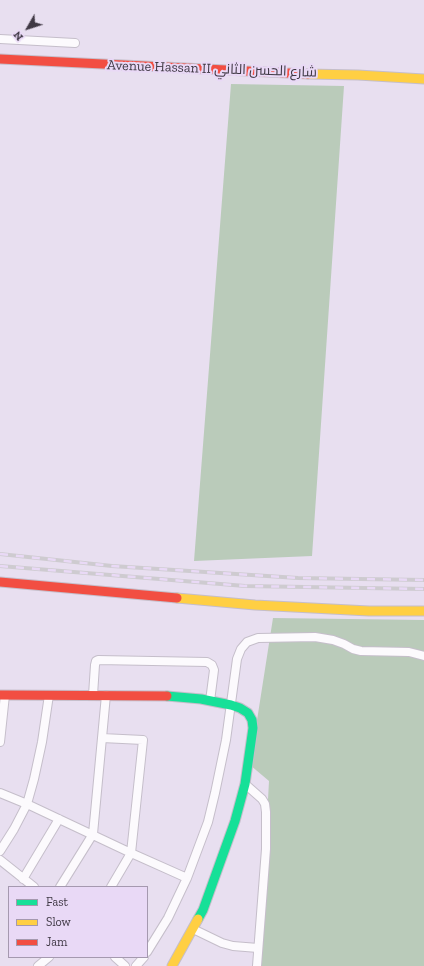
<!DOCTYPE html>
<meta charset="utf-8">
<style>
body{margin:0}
#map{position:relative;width:424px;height:966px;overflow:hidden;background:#e8dff0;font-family:"Zilla Slab",serif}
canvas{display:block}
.legend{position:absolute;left:8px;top:886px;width:140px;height:72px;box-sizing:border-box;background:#e9d9f6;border:1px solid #a599af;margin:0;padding:5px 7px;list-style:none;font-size:12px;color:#3f3844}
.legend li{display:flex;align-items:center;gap:8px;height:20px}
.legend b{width:20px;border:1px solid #a599af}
.north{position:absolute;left:8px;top:8px;width:40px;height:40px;-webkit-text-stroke:3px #e9d9f6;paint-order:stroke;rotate:231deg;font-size:11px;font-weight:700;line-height:16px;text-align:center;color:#3f3844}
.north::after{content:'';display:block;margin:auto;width:14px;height:18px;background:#3f3844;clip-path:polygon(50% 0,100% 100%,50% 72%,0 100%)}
</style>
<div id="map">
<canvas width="424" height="966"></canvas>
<ul class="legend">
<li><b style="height:5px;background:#16e098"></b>Fast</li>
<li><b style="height:5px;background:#ffcf43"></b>Slow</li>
<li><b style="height:5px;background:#f24e42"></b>Jam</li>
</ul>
<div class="north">N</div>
</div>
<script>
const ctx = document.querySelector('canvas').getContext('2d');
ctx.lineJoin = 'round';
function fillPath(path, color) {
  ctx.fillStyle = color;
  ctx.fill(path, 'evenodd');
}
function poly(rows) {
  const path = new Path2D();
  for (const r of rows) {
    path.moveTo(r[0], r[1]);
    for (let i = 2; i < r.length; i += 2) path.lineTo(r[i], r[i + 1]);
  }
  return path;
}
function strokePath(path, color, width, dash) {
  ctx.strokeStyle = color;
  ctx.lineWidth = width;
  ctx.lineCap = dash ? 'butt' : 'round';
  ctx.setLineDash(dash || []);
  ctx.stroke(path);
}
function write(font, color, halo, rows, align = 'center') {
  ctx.font = font + ' "Zilla Slab",Cairo,serif';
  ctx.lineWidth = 4;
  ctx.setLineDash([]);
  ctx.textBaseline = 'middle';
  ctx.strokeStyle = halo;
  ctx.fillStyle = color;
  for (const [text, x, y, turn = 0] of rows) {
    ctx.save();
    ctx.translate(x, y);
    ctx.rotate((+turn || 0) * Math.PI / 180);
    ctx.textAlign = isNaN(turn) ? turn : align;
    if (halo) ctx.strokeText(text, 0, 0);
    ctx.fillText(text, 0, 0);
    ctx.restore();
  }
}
const green = poly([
 [231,84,344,86,312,556,194,561],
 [273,618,424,620,424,966,259,966,269,781,250,765]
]);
const street = poly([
 [0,39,75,43],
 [93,695,95,665,96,661,98,660,207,662,212,665,214,670,210,701],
 [102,738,143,740,131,853,111,887],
 [0,742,5,695],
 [245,784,262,799,265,804,266,812,266,849,257,966],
 [0,793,27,804,131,853,187,878],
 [0,851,14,829,27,804,34,779,42,742,49,695],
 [0,860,34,887],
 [23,879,59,819],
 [60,887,93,834,106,695],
 [193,929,222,943,233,946,258,948],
 [147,952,168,918,187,878,208,822,215,793,226,740,237,659,241,649,247,642,258,638,315,637,333,640,344,644,353,649,361,651,409,652,424,656],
 [115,957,125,966],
 [38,966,49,957],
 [136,966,144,957]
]);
const fast = poly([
 [167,696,201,699,231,705,240,708,248,713,252,720,253,728,245,784,235,821,203,910,198,919]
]);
const slow = poly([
 [308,74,358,75,424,79],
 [177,598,255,605,369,611,424,611],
 [172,966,198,919]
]);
const jam = poly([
 [0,59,308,74],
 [0,582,177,598],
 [0,695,167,696]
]);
const rail = poly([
 [0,554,112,566,298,578,424,580],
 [0,566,245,586,424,589]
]);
const streetNames = [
 ["Avenue Hassan II شارع الحسن الثاني",212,69,2]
];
fillPath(green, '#bacbba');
strokePath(street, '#c5beca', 10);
strokePath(fast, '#c5beca', 11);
strokePath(slow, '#c5beca', 11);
strokePath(jam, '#c5beca', 11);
strokePath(street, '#fcfafd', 8);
strokePath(fast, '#16e098', 9);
strokePath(slow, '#ffcf43', 9);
strokePath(jam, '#f24e42', 9);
strokePath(rail, '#cecbd0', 4);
strokePath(rail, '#e9d9f6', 2.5, [8]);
write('14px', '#3f3844', '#e9d9f6', streetNames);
</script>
